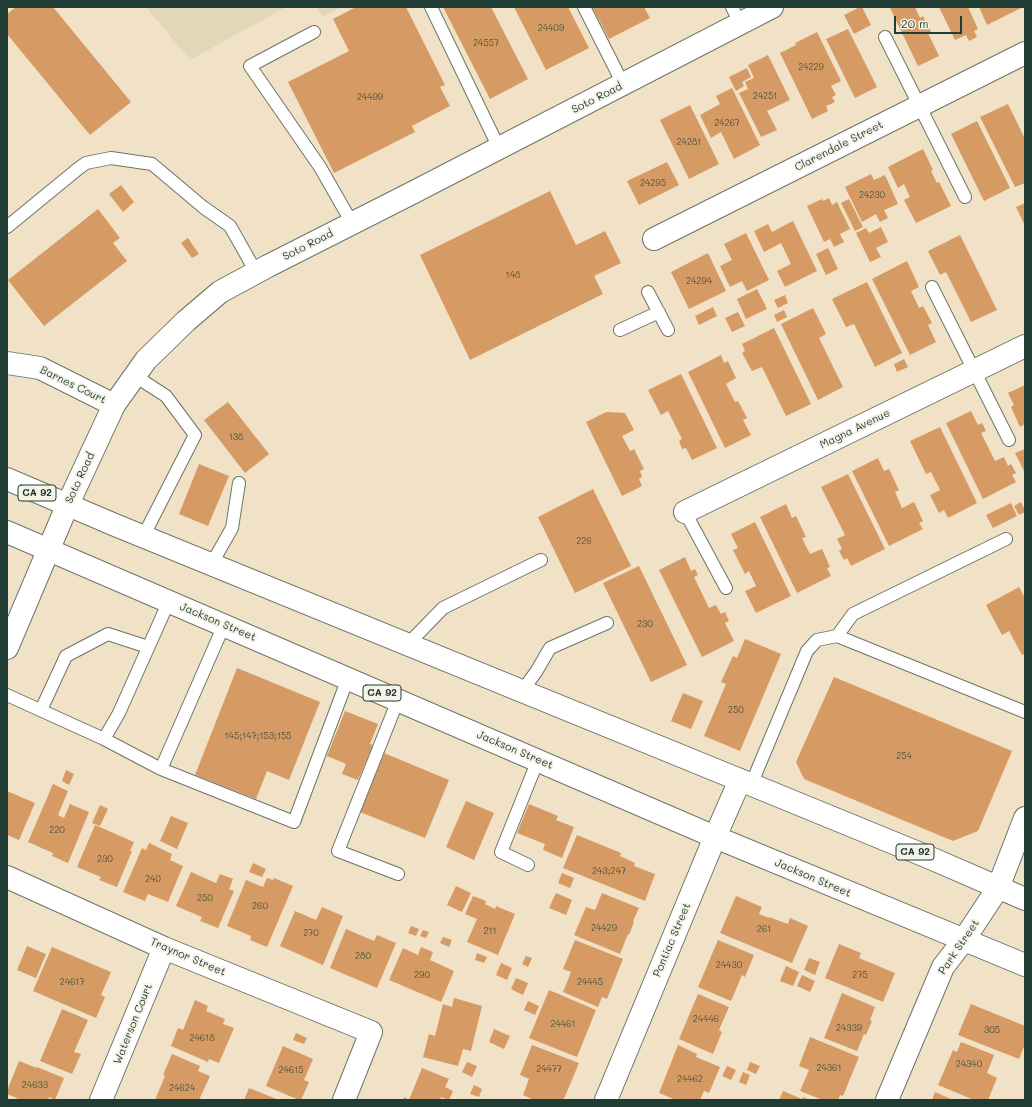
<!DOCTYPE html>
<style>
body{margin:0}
#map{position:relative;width:1032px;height:1107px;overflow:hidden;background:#f1e1c6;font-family:Mali,sans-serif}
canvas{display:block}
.frame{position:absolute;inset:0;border:8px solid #1f3d34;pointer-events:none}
.scale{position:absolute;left:894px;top:16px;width:68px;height:18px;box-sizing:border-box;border:2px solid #1f3d34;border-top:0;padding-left:5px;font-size:12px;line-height:14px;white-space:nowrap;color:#1f3d34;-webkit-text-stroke:3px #f7f3e8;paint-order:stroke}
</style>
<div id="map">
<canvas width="1032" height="1107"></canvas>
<div class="frame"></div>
<div class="scale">20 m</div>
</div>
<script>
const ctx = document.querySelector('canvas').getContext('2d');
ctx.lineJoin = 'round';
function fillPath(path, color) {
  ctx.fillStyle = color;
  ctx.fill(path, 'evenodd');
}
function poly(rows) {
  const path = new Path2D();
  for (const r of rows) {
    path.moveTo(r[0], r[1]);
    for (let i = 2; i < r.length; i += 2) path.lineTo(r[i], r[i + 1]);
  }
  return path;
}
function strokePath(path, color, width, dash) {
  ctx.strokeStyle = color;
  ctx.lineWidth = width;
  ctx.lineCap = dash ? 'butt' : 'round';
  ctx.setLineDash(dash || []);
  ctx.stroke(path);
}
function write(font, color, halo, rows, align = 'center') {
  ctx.font = font + ' Mali,sans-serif';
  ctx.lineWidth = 4;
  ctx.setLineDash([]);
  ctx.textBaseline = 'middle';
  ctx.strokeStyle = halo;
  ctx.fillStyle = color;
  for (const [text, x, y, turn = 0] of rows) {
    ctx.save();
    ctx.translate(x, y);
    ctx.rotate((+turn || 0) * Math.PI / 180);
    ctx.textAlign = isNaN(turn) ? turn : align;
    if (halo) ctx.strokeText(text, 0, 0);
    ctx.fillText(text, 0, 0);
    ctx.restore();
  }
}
const built = poly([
 [146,7,286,7,190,60],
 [317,7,342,7,322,17]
]);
const building = poly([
 [16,7,53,7,131,102,90,135,7,34,7,14],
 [356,7,406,7,445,85,440,87,450,106,412,126,415,132,334,173,288,82,349,51,333,19],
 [443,7,491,7,528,79,490,99],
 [514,7,568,7,589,48,546,70],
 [592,7,644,7,650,18,609,39],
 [860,7,862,7,871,25,854,34,844,15],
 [891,7,915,7,920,18,923,16,931,32,928,33,939,56,918,66,890,8],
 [939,7,968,7,978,29,974,31,977,37,969,41,966,35,955,40],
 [979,7,1023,7,987,25],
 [848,29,877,87,855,98,826,39],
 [817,32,841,81,831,86,836,95,832,97,835,102,826,106,828,111,812,119,780,53,796,45,795,43],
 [768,55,790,100,767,111,777,130,761,137,739,93,748,89,745,82,754,78,748,65],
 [747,68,751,77,742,82,744,86,736,91,729,77],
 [732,88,760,145,734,159,721,132,711,138,700,115,720,104,716,96],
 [1008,104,1025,139,1025,183,1015,187,980,117],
 [690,105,719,164,689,179,660,120],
 [977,121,1010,188,984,201,951,134],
 [923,149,933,170,931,171,937,183,939,182,951,206,916,223,904,200,910,197,904,184,898,188,888,167],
 [667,162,679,185,639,205,627,181],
 [871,174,874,180,885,175,898,204,884,210,888,218,880,222,876,214,862,222,845,187],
 [121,185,134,202,123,212,109,194],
 [550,191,576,245,605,231,621,263,594,276,603,294,470,360,420,255],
 [829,198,832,205,837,202,850,229,840,234,844,242,834,247,830,239,824,242,807,206,822,199,823,201],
 [849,199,863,227,855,231,841,203],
 [1025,203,1025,226,1016,207],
 [98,209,120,238,113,243,127,261,44,326,8,280],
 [793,221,817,271,785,287,777,271,791,264,781,243,764,252,754,231,768,224,772,232],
 [881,227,888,242,876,248,881,257,870,262,856,233,866,228,869,233],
 [746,233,769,280,747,291,742,281,730,287,720,266,732,260,724,244],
 [960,235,997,310,971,322,946,272,940,275,928,251],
 [188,238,199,254,192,258,181,243],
 [828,248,838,269,826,275,816,254],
 [708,253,726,291,689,309,671,272],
 [907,261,919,287,911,291,919,308,923,306,932,323,928,325,936,342,910,355,872,279],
 [867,282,902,353,875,367,854,324,846,327,832,299],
 [757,289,767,309,746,319,737,299],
 [785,295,788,303,778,308,774,300],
 [713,307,717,316,699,325,695,316],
 [813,308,826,334,819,338,843,387,818,400,781,324],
 [784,310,787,317,777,322,774,315],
 [738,312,745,326,732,332,725,318],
 [774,328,811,404,786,416,762,367,752,371,742,353,745,351,742,344],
 [721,355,724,363,728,361,736,378,726,384,735,402,738,401,747,418,743,420,751,435,725,448,688,372],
 [904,359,908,367,897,372,894,364],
 [681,374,717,448,692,460,686,448,682,449,679,441,682,439,668,411,661,415,648,390],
 [1025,385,1025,424,1020,427,1011,407,1014,405,1008,393],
 [228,402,269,454,245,473,204,420],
 [971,411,978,425,982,423,986,431,981,433,995,461,1004,457,1008,466,1011,464,1016,473,1012,475,1016,482,983,499,946,423],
 [606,412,625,413,634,430,622,436,630,451,634,449,644,469,640,471,642,477,639,479,642,486,622,496,586,422],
 [940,427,977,503,948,518,944,510,939,513,930,495,940,490,931,472,926,474,910,441],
 [1025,449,1025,473,1015,453],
 [878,458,884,471,889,469,899,490,895,492,902,508,914,502,923,521,919,523,923,529,889,546,852,471],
 [199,464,229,476,208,526,179,514],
 [848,474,885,549,851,566,847,558,844,560,839,551,842,549,837,539,845,535,821,487],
 [593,489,631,566,575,593,538,517],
 [1021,502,1025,510,1025,512,1019,515,1014,506],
 [1011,503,1017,516,993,528,986,515],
 [786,504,792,518,796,516,806,537,802,538,810,554,822,549,830,567,827,568,831,576,797,593,760,517],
 [755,522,791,596,756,613,745,591,756,586,749,571,745,574,733,550,738,548,731,534],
 [685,557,691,571,695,569,698,575,694,577,709,608,716,605,721,614,725,612,729,621,725,623,734,641,702,657,659,570],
 [639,566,687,665,651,682,603,583],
 [1019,587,1025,598,1025,654,1022,655,1009,631,1002,635,986,605],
 [745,639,781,654,740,751,704,736,726,684,721,682,733,656,737,658],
 [237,668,320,702,289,780,267,771,256,799,195,775],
 [834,677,1012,751,978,831,953,841,804,779,796,762],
 [683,693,703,701,691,729,671,721],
 [345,711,378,724,370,744,373,745,358,780,342,774,346,764,327,756],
 [384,753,449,780,425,838,360,812],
 [66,770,74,774,69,785,62,781],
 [53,784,68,791,58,815,64,818,70,804,89,812,68,863,52,856,53,853,28,842],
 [7,791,35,803,19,840,7,835],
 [466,801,494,813,474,860,446,847],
 [529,804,558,816,556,820,574,827,562,858,543,850,545,844,517,833],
 [100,805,108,809,100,826,92,823],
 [171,816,188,823,177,849,160,841],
 [95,825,134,842,130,851,132,851,117,887,99,880,101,877,77,867],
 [577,835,621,853,620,856,635,863,634,866,655,874,645,901,563,868],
 [149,843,172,854,170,860,183,866,168,902,148,894,145,901,123,892,142,848,146,850],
 [253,863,266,869,262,877,249,872],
 [191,872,216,883,220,874,233,879,229,889,234,891,218,928,200,921,202,917,176,906],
 [562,873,574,878,570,888,558,883],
 [267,878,273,880,274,878,293,886,267,947,250,940,251,936,227,926,246,880,263,887],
 [456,886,471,893,462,912,447,905],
 [556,893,572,900,566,915,549,908],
 [602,893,639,908,633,921,634,922,629,935,628,934,620,954,574,935,586,907,595,910],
 [473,896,486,901,485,904,495,909,496,906,515,914,498,955,467,942,477,919,465,914],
 [736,896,762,907,759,914,769,918,769,917,788,924,790,918,808,926,792,963,720,933],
 [322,907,343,916,323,965,280,946,295,911,316,920],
 [411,926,419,929,416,936,408,933],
 [346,929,374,941,377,935,396,943,377,988,330,968],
 [423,930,429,932,426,938,420,936],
 [443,937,452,940,449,947,440,943],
 [575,940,623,959,607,999,602,997,598,1007,563,992,571,972,563,969],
 [718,940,754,955,745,977,742,975,731,1001,698,987],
 [839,944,861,953,859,958,895,973,883,1002,825,978],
 [27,946,46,954,36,978,17,970],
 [52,947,111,972,101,995,105,997,96,1018,33,991],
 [421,947,433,952,430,960,454,971,441,1002,389,980,403,948,418,955],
 [477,953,487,957,484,963,475,960],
 [526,956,532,958,528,967,522,964],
 [809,958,820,962,815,975,804,970],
 [501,963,512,968,507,980,496,975],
 [786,966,799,972,793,986,780,981],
 [802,975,815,981,810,992,797,986],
 [516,978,528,983,523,995,511,989],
 [549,990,596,1010,577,1057,529,1038],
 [842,993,875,1007,870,1020,872,1021,866,1035,864,1034,857,1051,824,1038],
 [698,994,729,1007,719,1030,722,1032,713,1054,679,1039],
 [454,998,482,1006,471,1051,463,1049,458,1066,423,1057,429,1034,435,1036,443,1004,452,1007],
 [195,1000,208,1006,206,1011,225,1019,223,1024,234,1028,219,1063,209,1059,208,1062,171,1046,178,1028,183,1030],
 [528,1001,539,1006,535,1015,524,1010],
 [971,1004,1025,1026,1025,1044,1019,1059,958,1035],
 [62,1009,88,1020,74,1052,81,1054,72,1074,40,1061],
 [494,1029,510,1036,504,1049,489,1042],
 [296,1033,307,1038,304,1044,293,1040],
 [810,1037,859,1057,843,1096,840,1095,838,1100,823,1100,800,1091,809,1070,799,1066],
 [961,1042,994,1055,987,1073,997,1078,988,1100,974,1100,938,1085,953,1050,957,1052],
 [532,1045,579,1063,564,1099,563,1098,562,1100,534,1100,523,1095,529,1079,520,1075],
 [678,1045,697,1054,696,1057,720,1067,709,1093,704,1091,700,1100,676,1100,659,1093],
 [283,1046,313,1059,304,1080,309,1082,301,1100,299,1100,266,1086],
 [172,1054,200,1066,198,1071,210,1076,199,1100,155,1100,165,1076,163,1075],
 [19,1061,37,1068,37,1067,64,1078,55,1100,49,1097,48,1100,16,1100,17,1098,7,1094,7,1091],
 [467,1062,477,1066,472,1077,462,1072],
 [750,1062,760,1066,756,1074,747,1070],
 [727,1066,736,1070,731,1080,722,1076],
 [422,1068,449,1079,445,1087,453,1091,449,1100,441,1097,440,1100,403,1100,404,1097,409,1100],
 [743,1072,750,1075,746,1085,739,1082],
 [474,1085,482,1089,479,1097,470,1094],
 [249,1088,279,1100,244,1100],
 [783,1091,802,1099,803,1097,810,1100,779,1100],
 [935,1092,953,1100,932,1100]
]);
const service = poly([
 [431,7,499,148],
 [584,7,623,84],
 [732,7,740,23],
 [314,32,250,66,320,167,352,223],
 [885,37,965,197],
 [7,227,79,168,86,163,111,158,152,164,203,207,230,226,256,272],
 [932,287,1009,440],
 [648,292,668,330],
 [620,330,659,312],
 [135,376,166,396,195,435,143,537],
 [685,512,726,588],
 [211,565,232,528,239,483],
 [224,625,161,769,294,822,348,678],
 [837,636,853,614,1006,539],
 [407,645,443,608,541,560],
 [522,691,536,672,550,648,607,623],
 [7,695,104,739],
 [398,700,338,851,398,874],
 [41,710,66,656,108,634,148,647],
 [161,769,104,739,119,713,169,601],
 [751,785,807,651,817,640,837,636,1025,712],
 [528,865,501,852,538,760]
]);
const minor = poly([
 [654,239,1025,53],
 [7,363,40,368,114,405],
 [685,512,1025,346],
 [7,877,164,948,371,1032,344,1100],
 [101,1100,164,948],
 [606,1100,715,837,740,780],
 [887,1100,943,967,963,941,998,888,1025,818]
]);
const tertiary = poly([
 [7,648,67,506,114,405,146,360,186,321,220,292,268,266,412,193,772,7]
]);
const primary = poly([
 [7,479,115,525,740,780,928,857,1025,899],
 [7,532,715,837,1025,965]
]);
const numberNames = [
 ["24409",551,28],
 ["24557",486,43],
 ["24229",811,67],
 ["24251",765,96],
 ["24499",370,97],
 ["24267",727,123],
 ["24281",689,142],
 ["24295",653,183],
 ["24230",872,195],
 ["148",513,275],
 ["24294",699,281],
 ["138",236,437],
 ["226",584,541],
 ["230",645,624],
 ["250",736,710],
 ["145;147;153;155",258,736],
 ["254",904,756],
 ["220",57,830],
 ["230",105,859],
 ["243;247",609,871],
 ["240",153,879],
 ["250",205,898],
 ["260",260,906],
 ["24429",604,928],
 ["261",764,929],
 ["211",490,931],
 ["270",311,933],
 ["280",363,956],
 ["24430",729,965],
 ["290",422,975],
 ["275",860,975],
 ["24617",72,982],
 ["24445",590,982],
 ["24446",706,1019],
 ["24461",563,1024],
 ["24339",849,1028],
 ["305",992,1030],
 ["24618",202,1038],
 ["24340",969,1064],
 ["24361",829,1068],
 ["24477",549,1069],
 ["24615",291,1070],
 ["24462",690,1079],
 ["24633",35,1085],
 ["24624",182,1088]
];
const shields = [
 [37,493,38],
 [382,693,38],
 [915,852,38]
];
const shieldNames = [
 ["CA 92",37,493],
 ["CA 92",382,693],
 ["CA 92",915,852]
];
const streetNames = [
 ["Soto Road",597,98,-27],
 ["Clarendale Street",839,146,-27],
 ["Soto Road",308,245,-27],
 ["Barnes Court",73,385,26],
 ["Magna Avenue",855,429,-26],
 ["Soto Road",80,478,-65],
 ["Jackson Street",218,622,23],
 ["Jackson Street",515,750,23],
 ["Jackson Street",813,878,23],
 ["Pontiac Street",672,940,-67],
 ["Park Street",959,947,-56],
 ["Traynor Street",188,957,23],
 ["Waterson Court",133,1024,-68]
];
fillPath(built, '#e1d8b7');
fillPath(building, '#d69b64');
strokePath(service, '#687667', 14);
strokePath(minor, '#687667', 24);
strokePath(tertiary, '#687667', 24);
strokePath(primary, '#687667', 24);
strokePath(service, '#fff', 12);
strokePath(minor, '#fff', 22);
strokePath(tertiary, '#fff', 22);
strokePath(primary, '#fff', 22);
write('9px', '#4d5440', null, numberNames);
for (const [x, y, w] of shields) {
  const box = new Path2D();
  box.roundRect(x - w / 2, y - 8, w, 16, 3);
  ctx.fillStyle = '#f7f3e8';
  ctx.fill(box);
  strokePath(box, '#1f3d34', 1);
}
write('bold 10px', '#1f3d34', null, shieldNames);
write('11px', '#1f3d34', '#f7f3e8', streetNames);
</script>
